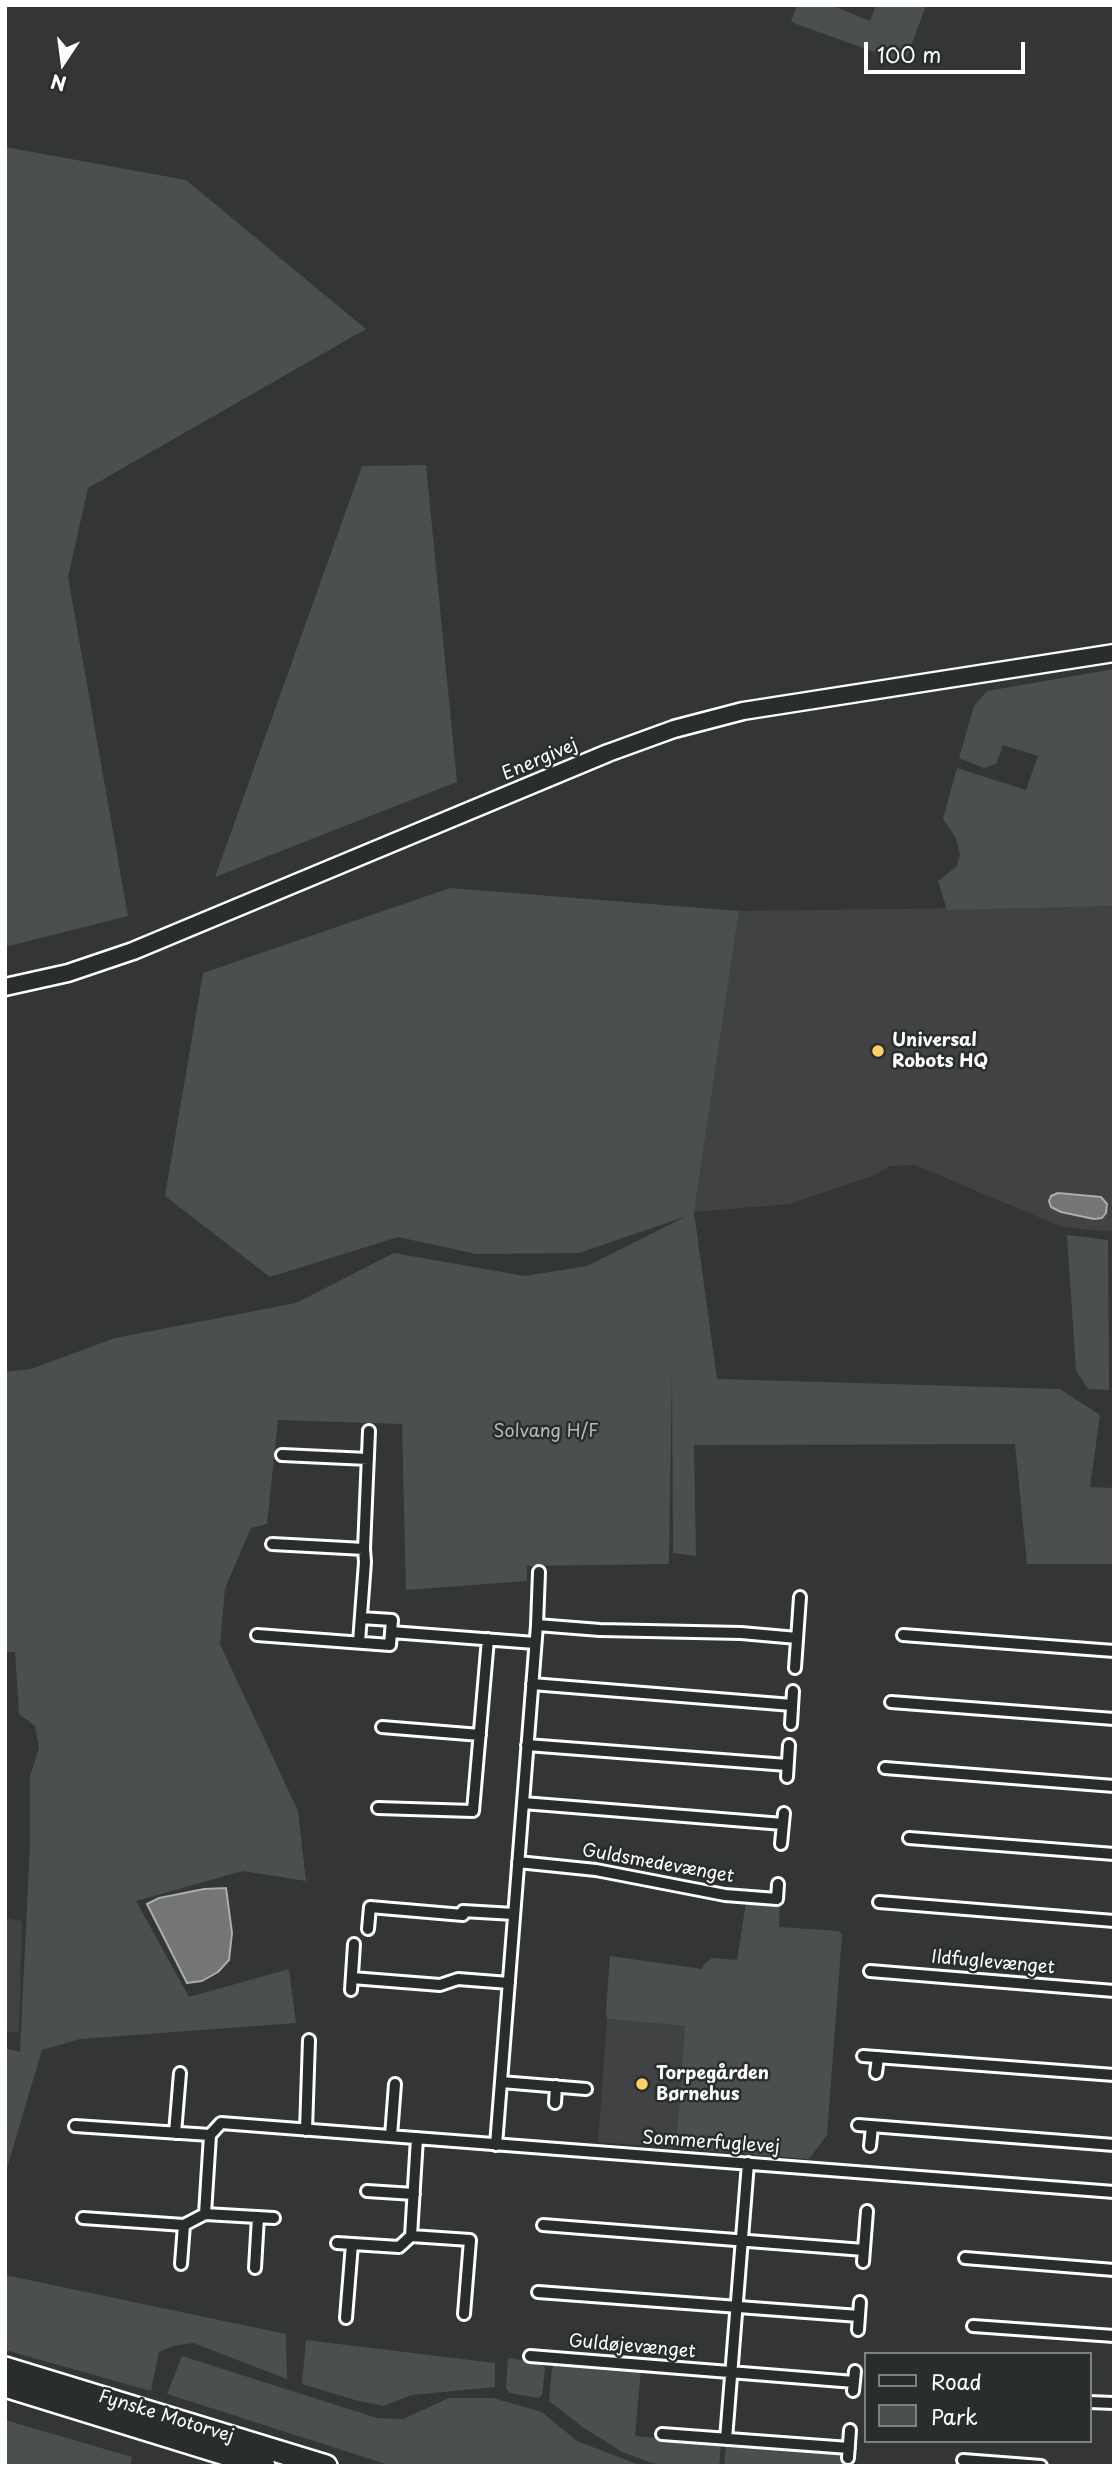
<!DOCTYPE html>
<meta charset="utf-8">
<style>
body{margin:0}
#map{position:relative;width:1119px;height:2471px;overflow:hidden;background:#333536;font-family:"Playpen Sans",sans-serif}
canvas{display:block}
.frame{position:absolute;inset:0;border:7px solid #fff;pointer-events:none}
.legend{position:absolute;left:864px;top:2352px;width:228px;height:91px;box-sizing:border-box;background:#2a2d2e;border:2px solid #7f8182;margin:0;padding:9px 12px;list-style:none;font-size:21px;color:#fff}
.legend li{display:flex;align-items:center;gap:14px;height:35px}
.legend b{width:35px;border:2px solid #7f8182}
.north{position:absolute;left:28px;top:28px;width:70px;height:70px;-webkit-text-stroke:5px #2a2d2e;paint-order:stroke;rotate:193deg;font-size:19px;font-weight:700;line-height:28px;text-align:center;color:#fff}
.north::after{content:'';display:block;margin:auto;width:24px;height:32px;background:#fff;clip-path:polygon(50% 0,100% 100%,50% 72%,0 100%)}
.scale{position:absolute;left:864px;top:42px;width:161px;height:32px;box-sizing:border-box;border:4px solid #fff;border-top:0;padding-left:9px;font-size:21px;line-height:24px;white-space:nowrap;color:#fff;-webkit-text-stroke:5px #2a2d2e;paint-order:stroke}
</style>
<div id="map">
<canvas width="1119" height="2471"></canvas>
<div class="frame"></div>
<ul class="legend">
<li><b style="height:9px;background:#2a2d2e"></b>Road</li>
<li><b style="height:19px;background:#4c4f50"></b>Park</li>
</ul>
<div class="north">N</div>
<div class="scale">100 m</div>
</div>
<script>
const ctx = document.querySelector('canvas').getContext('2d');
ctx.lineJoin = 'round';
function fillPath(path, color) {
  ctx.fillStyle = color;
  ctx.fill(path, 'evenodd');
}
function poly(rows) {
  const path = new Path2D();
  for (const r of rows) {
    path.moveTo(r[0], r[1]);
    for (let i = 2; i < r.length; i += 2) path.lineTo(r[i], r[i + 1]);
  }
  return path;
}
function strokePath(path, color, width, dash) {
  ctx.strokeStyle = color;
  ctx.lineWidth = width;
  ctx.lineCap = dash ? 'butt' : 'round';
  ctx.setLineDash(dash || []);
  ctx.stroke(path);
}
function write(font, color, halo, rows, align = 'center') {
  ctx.font = font + ' "Playpen Sans",sans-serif';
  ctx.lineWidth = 5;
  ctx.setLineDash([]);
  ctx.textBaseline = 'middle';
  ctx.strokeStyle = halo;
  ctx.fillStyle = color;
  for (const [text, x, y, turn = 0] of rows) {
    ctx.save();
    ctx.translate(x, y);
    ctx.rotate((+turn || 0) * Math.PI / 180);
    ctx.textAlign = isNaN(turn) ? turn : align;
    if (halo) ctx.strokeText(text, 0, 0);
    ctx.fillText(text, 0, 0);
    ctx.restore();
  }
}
const built = poly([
 [1114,906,1114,1232,1062,1227,915,1165,889,1166,875,1175,790,1204,694,1212,739,911],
 [5,1918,22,1921,19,2033,5,2031],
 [607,2019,685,2026,676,2148,598,2142]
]);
const green = poly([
 [797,5,831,5,870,21,876,5,926,5,905,63,791,22],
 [5,147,186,180,366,329,88,488,68,577,128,916,5,947],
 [426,465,457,782,215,877,362,466],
 [1114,669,1114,906,947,910,938,881,957,866,960,855,956,838,943,819,957,768,1026,790,1038,756,1003,745,996,764,984,768,959,758,974,706,987,691],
 [450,888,739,911,694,1212,717,1379,1060,1389,1100,1415,1090,1487,1114,1488,1114,1564,1027,1564,1015,1444,694,1445,696,1556,673,1553,672,1370,669,1564,527,1566,527,1581,406,1590,402,1424,278,1420,267,1524,251,1528,225,1588,220,1644,298,1811,306,1881,243,1871,136,1901,189,1997,289,1969,296,2023,80,2039,42,2050,5,2175,5,2048,20,2052,30,1843,30,1776,39,1748,35,1726,19,1714,15,1652,5,1652,5,1372,31,1369,115,1338,296,1303,394,1253,525,1276,587,1266,687,1216,579,1253,476,1254,398,1237,270,1277,165,1196,203,973],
 [1067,1235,1108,1240,1109,1390,1088,1389,1076,1371],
 [746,1903,780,1906,779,1927,839,1931,842,1935,827,2135,809,2159,676,2148,685,2026,607,2019,606,2011,610,1956,702,1969,704,1964,712,1958,737,1960],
 [5,2275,286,2334,287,2379,193,2343,173,2346,159,2352,151,2391,5,2350],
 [306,2340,495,2363,495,2387,412,2395,383,2406,355,2400,302,2384],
 [182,2356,377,2418,403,2419,449,2398,493,2398,542,2412,577,2441,642,2466,392,2466,167,2394],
 [508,2358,542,2363,545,2368,542,2395,538,2398,509,2393,506,2388],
 [555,2364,641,2370,635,2436,721,2444,719,2466,665,2466,649,2462,622,2452,584,2428,549,2401,552,2368],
 [5,2420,132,2457,130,2466,5,2466],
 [726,2445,843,2455,842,2466,724,2466]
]);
const water = poly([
 [1058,1193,1101,1197,1107,1204,1106,1213,1102,1218,1094,1219,1061,1212,1051,1207,1049,1201,1051,1196,1058,1193],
 [226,1888,232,1933,229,1960,218,1972,202,1981,187,1983,147,1904,159,1898,204,1889,226,1888]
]);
const street = poly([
 [282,1455,368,1459],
 [272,1544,364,1549],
 [537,1625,600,1630,741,1633,797,1638],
 [391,1632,535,1643],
 [257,1635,390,1645,392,1620,361,1618],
 [903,1635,1114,1651],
 [359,1642,365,1562,364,1549,369,1431],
 [795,1668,800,1597],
 [532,1684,792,1705],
 [891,1702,1114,1719],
 [791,1724,793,1691],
 [382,1727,480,1735],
 [527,1745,787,1765],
 [885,1768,1114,1786],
 [787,1777,789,1745],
 [523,1803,783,1824],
 [378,1808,473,1811,488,1639],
 [909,1838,1114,1854],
 [781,1844,784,1813],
 [518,1862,596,1870,725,1895,777,1899,778,1884],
 [879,1902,1114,1921],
 [368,1929,370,1907,463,1915,463,1911,514,1914],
 [870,1971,1114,1991],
 [352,1978,440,1985,458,1979,509,1983],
 [351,1990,354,1944],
 [863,2056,1114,2075],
 [876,2073,878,2057],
 [501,2082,586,2089],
 [555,2103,556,2086],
 [858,2125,1114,2145],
 [75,2126,210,2135,221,2123,1114,2192],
 [306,2130,309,2040],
 [175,2133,180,2073],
 [391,2136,395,2084],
 [496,2145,537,1625,539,1572],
 [870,2146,872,2127],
 [367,2191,414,2194],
 [205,2214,210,2135],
 [83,2218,184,2225,205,2214,274,2218],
 [543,2225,864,2250],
 [411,2236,417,2138],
 [337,2243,399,2247,411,2236,470,2240,464,2314],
 [965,2258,1114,2270],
 [863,2262,867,2211],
 [181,2264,184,2225],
 [255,2268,258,2217],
 [538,2292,859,2316],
 [346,2318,352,2244],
 [973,2326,1114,2336],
 [858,2330,860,2302],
 [530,2356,854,2382],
 [853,2391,855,2371],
 [1089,2402,1114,2403],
 [662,2434,849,2448],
 [726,2439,748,2163],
 [848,2458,850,2430],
 [963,2460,1041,2466]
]);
const secondary = poly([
 [5,987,68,973,133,951,608,753,674,729,743,711,1114,653]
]);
const highway = poly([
 [5,2368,326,2466],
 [5,2386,264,2466]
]);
const markers = [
 [878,1051,7,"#ffd166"],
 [642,2084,7,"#ffd166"]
];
const streetNames = [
 ["Energivej",540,760,-23],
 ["Guldsmedevænget",658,1864,10],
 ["Ildfuglevænget",993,1963,5],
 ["Sommerfuglevej",711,2143,4],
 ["Guldøjevænget",632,2347,5],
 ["Fynske Motorvej",166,2417,17]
];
const poiNames = [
 ["Universal",892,1041],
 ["Robots HQ",892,1062],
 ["Torpegården",656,2074],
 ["Børnehus",656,2095]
];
const parkNames = [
 ["Solvang H/F",546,1432]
];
fillPath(built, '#404243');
fillPath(green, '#4c4f50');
fillPath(water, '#737576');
strokePath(water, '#abacad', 2);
strokePath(street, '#fff', 16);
strokePath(secondary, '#fff', 21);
strokePath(highway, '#fff', 26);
strokePath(street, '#2a2d2e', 10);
strokePath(secondary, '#2a2d2e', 16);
strokePath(highway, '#2a2d2e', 21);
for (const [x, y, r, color] of markers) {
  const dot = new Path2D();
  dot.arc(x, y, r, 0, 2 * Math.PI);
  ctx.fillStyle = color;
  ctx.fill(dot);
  strokePath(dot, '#2a2d2e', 2.5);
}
write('18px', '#fff', '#2a2d2e', streetNames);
write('bold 18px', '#fff', '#2a2d2e', poiNames, 'left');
write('18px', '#b7b9b9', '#2a2d2e', parkNames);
</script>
